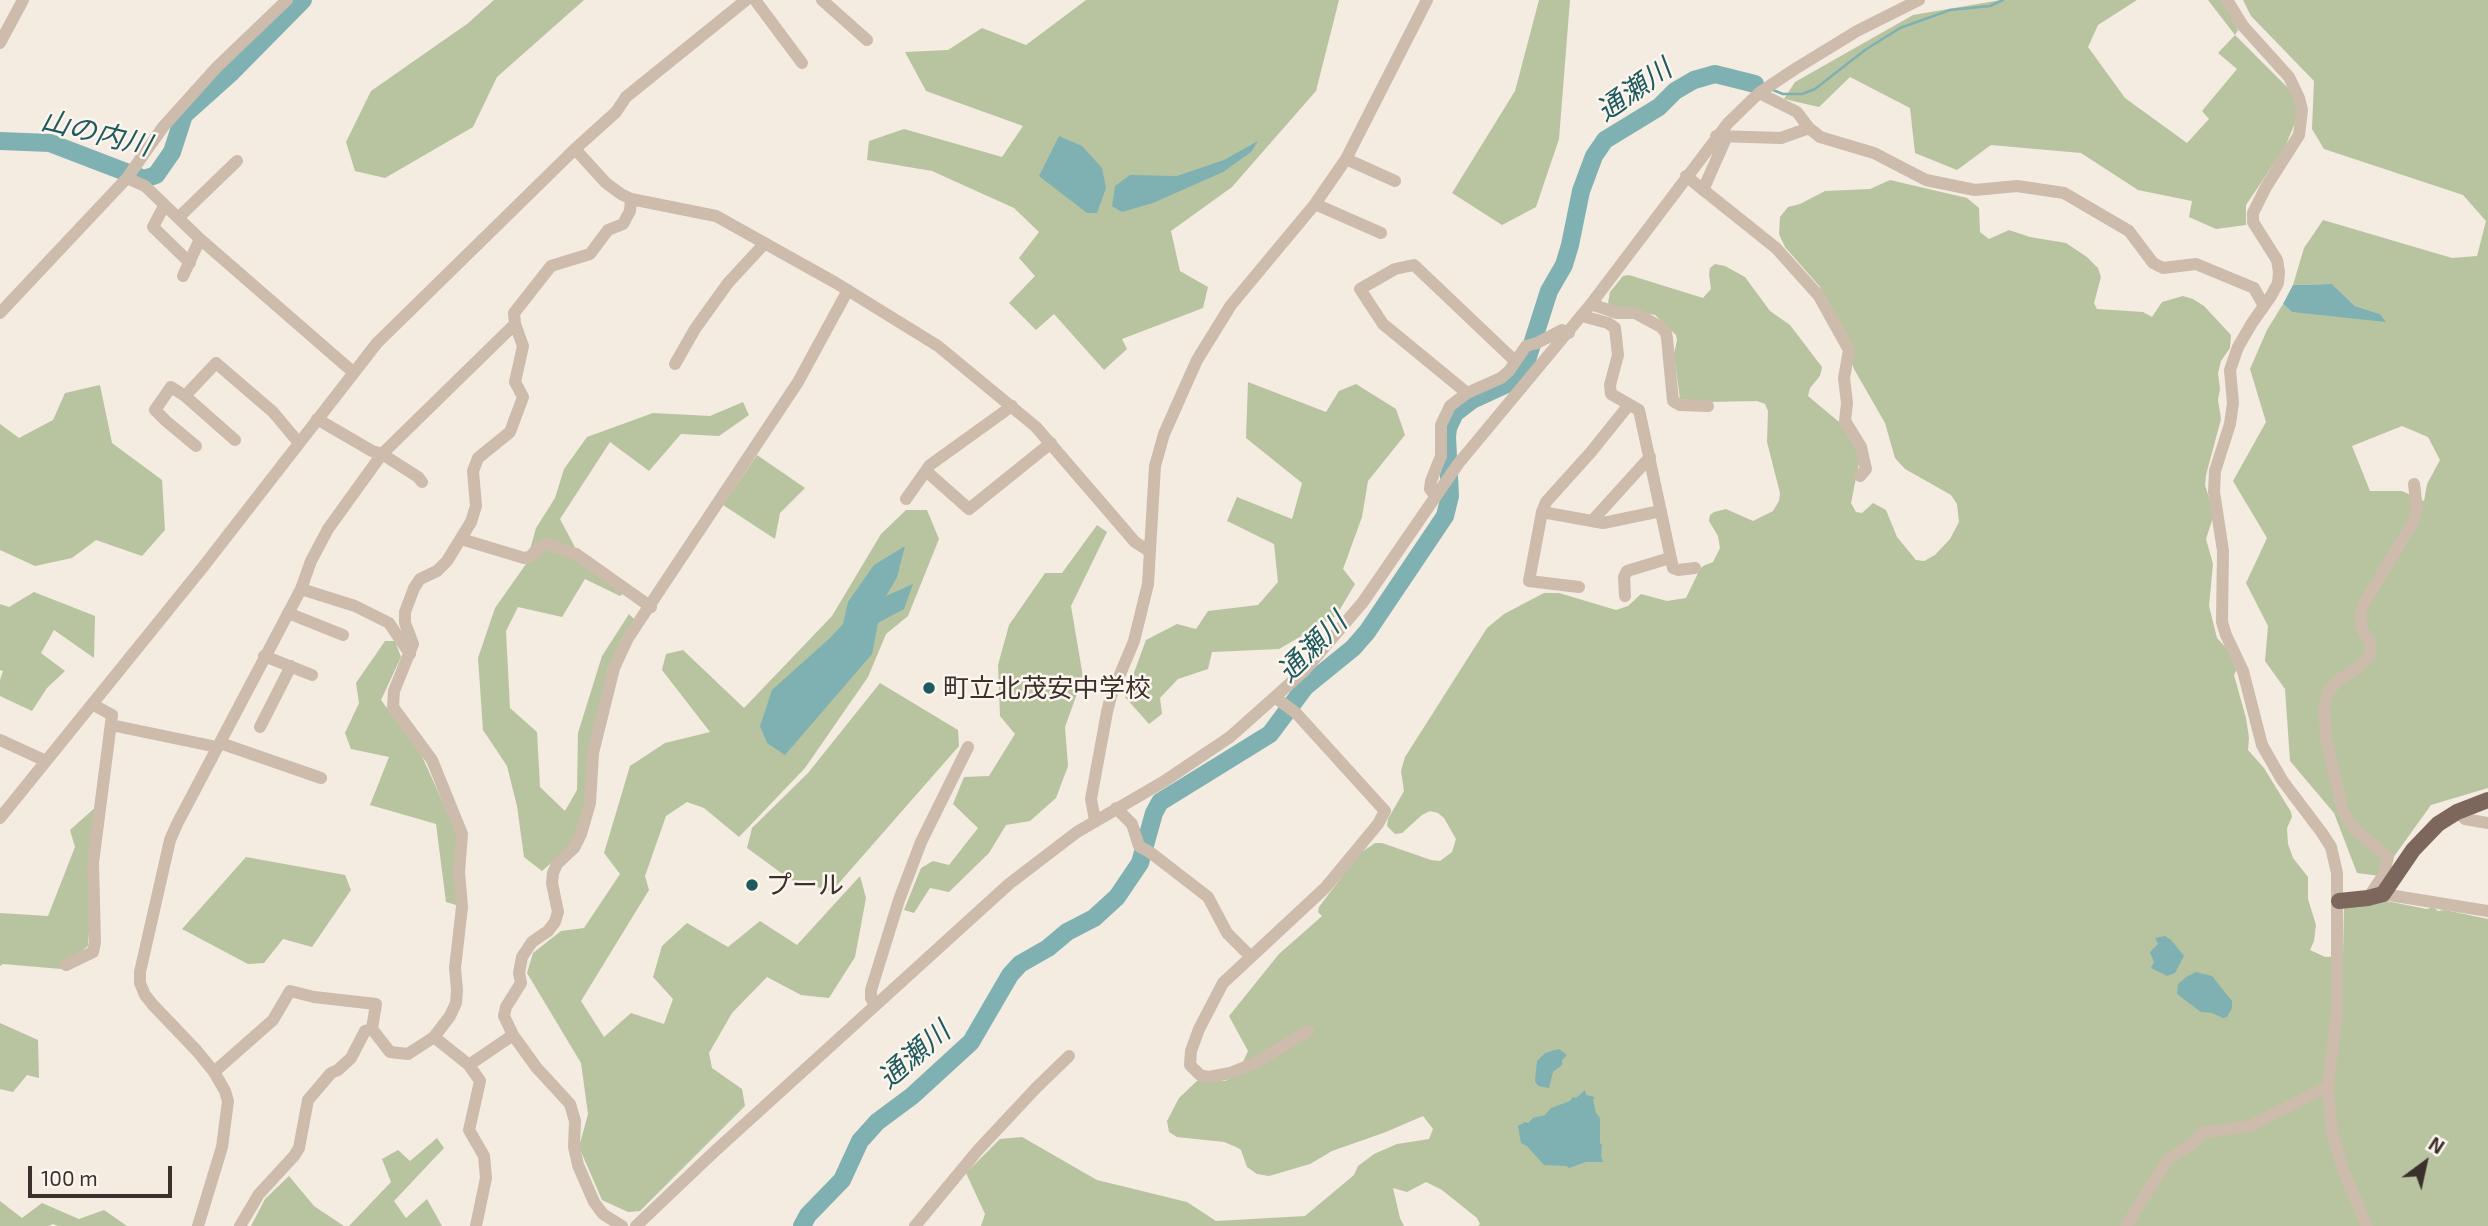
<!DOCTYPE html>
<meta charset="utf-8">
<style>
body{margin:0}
#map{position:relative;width:2488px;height:1226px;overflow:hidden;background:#f4ebe1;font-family:"Exo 2",sans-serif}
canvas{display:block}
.north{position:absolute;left:2390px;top:1128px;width:70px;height:70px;-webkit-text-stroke:5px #fbf5ee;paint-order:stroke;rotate:33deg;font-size:19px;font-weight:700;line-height:28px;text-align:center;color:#3b302b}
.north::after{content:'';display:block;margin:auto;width:24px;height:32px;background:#3b302b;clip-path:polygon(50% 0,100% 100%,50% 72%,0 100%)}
.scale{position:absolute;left:28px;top:1166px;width:144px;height:32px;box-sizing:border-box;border:4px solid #3b302b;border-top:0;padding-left:9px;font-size:21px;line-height:24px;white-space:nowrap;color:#3b302b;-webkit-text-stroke:5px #fbf5ee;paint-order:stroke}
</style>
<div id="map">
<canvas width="2488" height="1226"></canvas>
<div class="north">N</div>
<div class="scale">100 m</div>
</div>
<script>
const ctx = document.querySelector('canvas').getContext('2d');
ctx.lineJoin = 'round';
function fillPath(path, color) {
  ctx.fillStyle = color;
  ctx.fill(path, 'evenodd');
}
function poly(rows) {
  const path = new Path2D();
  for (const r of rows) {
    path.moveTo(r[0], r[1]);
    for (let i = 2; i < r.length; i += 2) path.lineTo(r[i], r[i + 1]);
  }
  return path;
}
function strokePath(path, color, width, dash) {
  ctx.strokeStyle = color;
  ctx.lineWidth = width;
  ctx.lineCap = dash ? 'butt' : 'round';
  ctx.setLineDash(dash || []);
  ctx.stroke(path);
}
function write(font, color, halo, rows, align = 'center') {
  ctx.font = font + ' "Exo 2","Noto Sans JP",sans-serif';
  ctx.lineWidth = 5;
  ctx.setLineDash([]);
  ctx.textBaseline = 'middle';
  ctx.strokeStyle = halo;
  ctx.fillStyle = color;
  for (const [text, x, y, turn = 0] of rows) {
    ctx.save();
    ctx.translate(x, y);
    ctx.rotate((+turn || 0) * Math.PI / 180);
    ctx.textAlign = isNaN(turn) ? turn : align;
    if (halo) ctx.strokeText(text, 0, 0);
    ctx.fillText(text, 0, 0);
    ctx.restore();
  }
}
const green = poly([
 [494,0,584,0,497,77,473,127,385,178,355,171,346,142,371,91,467,24],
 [1086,0,1339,0,1316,91,1232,187,1171,231,1180,271,1208,287,1203,308,1122,339,1127,349,1104,370,1054,314,1036,330,1009,303,1035,276,1019,258,1039,232,1014,208,932,171,867,160,869,141,904,129,1002,157,1023,126,926,91,905,52,948,50,982,28,1026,45],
 [1539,0,1570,0,1559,139,1536,207,1502,225,1452,193,1515,91],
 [2001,0,2137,0,2098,25,2088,47,2125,98,2187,143,2209,119,2202,111,2237,69,2218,53,2235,35,2208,0,2222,0,2238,30,2235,35,2295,95,2297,118,2285,147,2246,205,2246,225,2216,229,2189,217,2192,201,2138,190,2081,153,1991,145,1957,170,1915,153,1910,108,1850,77,1819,107,1784,99,1795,82,1913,15],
 [2243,0,2488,0,2488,788,2431,805,2380,876,2357,873,2334,813,2290,761,2285,689,2265,661,2268,626,2246,583,2267,538,2233,481,2266,422,2250,369,2267,330,2283,304,2292,312,2380,314,2355,306,2332,284,2293,285,2304,248,2323,220,2452,258,2477,256,2486,221,2463,195,2324,149,2312,129,2314,81,2251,16],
 [2402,426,2428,437,2440,460,2427,484,2424,501,2402,491,2370,491,2352,446],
 [1890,180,1967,198,1979,208,1980,232,1989,239,2009,230,2030,237,2066,243,2087,257,2098,268,2101,277,2094,303,2097,309,2143,312,2152,317,2162,302,2183,296,2193,299,2204,306,2231,335,2230,348,2221,361,2218,373,2220,389,2218,400,2221,419,2206,475,2205,485,2214,514,2206,539,2213,564,2209,606,2217,638,2229,651,2237,669,2234,675,2246,718,2249,738,2248,750,2264,768,2291,812,2292,817,2287,828,2288,844,2293,858,2308,877,2308,899,2316,925,2314,941,2310,950,2325,957,2343,956,2344,905,2381,900,2427,909,2433,907,2438,911,2445,910,2488,919,2488,1226,1478,1226,1480,1224,1477,1218,1442,1190,1426,1182,1407,1192,1393,1188,1400,1218,1404,1226,981,1226,985,1214,966,1173,1000,1139,1022,1137,1097,1180,1187,1202,1216,1221,1305,1216,1354,1175,1358,1166,1374,1154,1397,1144,1429,1139,1433,1129,1423,1116,1386,1132,1332,1151,1310,1164,1269,1176,1257,1174,1247,1167,1241,1150,1236,1147,1224,1142,1177,1137,1169,1132,1167,1121,1179,1098,1198,1080,1225,1081,1231,1078,1241,1066,1248,1051,1229,1016,1279,954,1322,916,1318,912,1319,907,1359,854,1375,843,1382,843,1431,860,1440,861,1452,852,1456,839,1444,818,1438,813,1430,811,1422,815,1402,833,1395,834,1387,826,1388,819,1404,791,1401,771,1405,757,1487,628,1504,614,1544,593,1559,593,1616,610,1628,606,1641,594,1667,601,1686,598,1700,569,1703,566,1713,562,1720,548,1718,536,1709,521,1710,515,1714,512,1726,509,1753,521,1773,511,1779,501,1780,493,1767,442,1768,411,1765,404,1757,401,1707,402,1680,399,1674,354,1677,340,1676,335,1655,315,1615,308,1608,303,1610,292,1623,276,1629,275,1703,298,1711,289,1709,274,1710,268,1715,264,1725,266,1745,277,1770,311,1790,325,1822,367,1820,376,1810,388,1808,396,1845,427,1856,444,1859,463,1851,503,1856,512,1862,513,1873,503,1886,510,1897,537,1916,560,1924,561,1935,555,1950,539,1959,522,1957,504,1951,495,1905,469,1895,458,1885,423,1854,369,1844,341,1820,287,1785,247,1779,234,1780,217,1788,207,1800,204,1825,191,1870,189],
 [1248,382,1326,412,1339,391,1356,384,1396,409,1405,435,1368,481,1362,517,1343,569,1355,584,1336,616,1279,649,1212,652,1208,669,1178,679,1160,698,1162,714,1149,724,1125,697,1146,640,1177,624,1196,629,1208,611,1258,605,1278,582,1274,544,1227,521,1237,497,1292,519,1302,483,1246,438],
 [100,385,112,443,162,480,165,530,142,556,96,540,72,558,35,566,0,550,0,424,19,438,53,420,65,393],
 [743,402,749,415,719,436,681,434,649,471,610,442,560,519,577,551,632,588,620,596,585,579,562,617,518,607,506,631,510,708,537,732,540,787,565,811,577,790,578,733,602,656,629,614,635,620,608,667,584,811,574,843,542,871,524,857,517,806,507,766,483,730,478,658,495,608,526,564,536,528,555,498,564,469,587,437,653,413,710,416],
 [757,455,805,488,780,513,775,539,723,505],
 [906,510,927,510,939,539,908,616,886,634,868,677,805,768,739,837,704,808,687,802,666,816,645,876,649,890,581,1001,604,1037,631,1013,664,1024,673,999,653,977,662,946,687,923,728,947,760,921,797,945,860,876,866,898,855,957,829,998,801,995,767,977,732,1013,709,1053,712,1068,742,1089,745,1106,640,1211,628,1212,602,1200,579,1147,588,1114,581,1063,527,973,533,953,561,931,584,928,620,874,604,853,630,766,665,743,710,732,662,670,666,654,683,650,744,708,832,616,881,534],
 [1097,525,1107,532,1071,606,1083,677,1065,727,1068,766,1056,798,1030,821,1006,825,989,853,949,892,930,888,914,913,904,910,921,868,933,861,949,865,978,828,953,804,964,777,989,776,1015,734,1000,716,998,665,1009,625,1045,573,1062,573],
 [34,592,95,616,94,658,54,630,41,653,65,671,47,688,32,711,0,696,0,680,3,671,0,670,0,604,9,607],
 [385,641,395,641,401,657,381,700,421,754,459,838,456,905,446,902,436,824,370,805,389,757,351,749,345,733,359,703,356,683],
 [880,683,958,730,959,746,832,891,791,880,747,848,752,828,808,773],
 [98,805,88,946,61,969,3,964,0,966,0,913,48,916,75,847,70,830],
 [246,857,345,875,351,890,312,947,283,939,264,963,248,964,182,929],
 [0,1023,38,1040,39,1078,27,1075,13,1092,0,1089],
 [437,1138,444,1148,394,1201,406,1218,427,1199,442,1226,349,1226,391,1182,382,1159,398,1150,410,1161],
 [289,1176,314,1206,344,1226,251,1226,265,1199],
 [0,1201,22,1218,42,1203,79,1219,104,1210,127,1226,58,1226,53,1224,49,1226,0,1226]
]);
const water = poly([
 [1059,136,1082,146,1102,168,1106,188,1097,213,1087,213,1039,176],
 [1258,141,1251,152,1223,172,1153,203,1122,212,1112,206,1115,186,1130,175,1177,176,1224,160],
 [2332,284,2355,306,2380,314,2386,322,2292,312,2283,304,2293,285],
 [905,546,897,577,886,596,913,584,904,609,878,623,872,654,785,755,767,743,760,726,772,690,830,638,843,624,848,602,874,565],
 [2165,936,2171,940,2184,956,2175,973,2167,976,2151,968,2154,962,2150,952,2158,944,2155,938],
 [2196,972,2212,976,2232,1001,2232,1008,2227,1017,2223,1018,2212,1013,2201,1012,2177,994,2178,984,2186,977],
 [1559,1049,1567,1055,1562,1060,1562,1065,1553,1072,1549,1088,1538,1086,1535,1081,1537,1061,1545,1053],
 [1585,1090,1586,1095,1595,1097,1593,1100,1596,1113,1600,1118,1600,1143,1602,1145,1601,1156,1603,1162,1586,1162,1569,1168,1566,1166,1544,1165,1527,1146,1521,1143,1518,1126,1525,1122,1528,1123,1533,1118,1545,1115,1551,1108,1570,1101,1573,1097,1576,1098]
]);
const stream = poly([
 [1773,90,1783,94,1802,94,1815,89,1865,50,1900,28,1950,10,1990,6,2003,0]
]);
const river = poly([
 [0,141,50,143,144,179,156,175,172,152,184,115,232,72,303,0],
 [802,1226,808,1215,842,1180,860,1141,877,1122,912,1096,971,1042,1010,975,1020,964,1048,948,1067,932,1094,918,1117,897,1140,863,1154,813,1160,802,1270,734,1305,687,1353,648,1367,632,1445,516,1450,496,1447,437,1448,428,1455,413,1472,400,1511,382,1526,363,1549,291,1564,265,1570,245,1581,191,1594,156,1605,140,1659,107,1675,91,1694,80,1715,74,1755,84]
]);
const minor = poly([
 [755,0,802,63],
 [822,0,867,40],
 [2227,0,2243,26,2289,77,2299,98,2302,110,2299,135,2266,187,2253,213,2253,222,2277,260,2279,272,2278,283,2271,296,2252,323,2238,347,2230,370,2233,403,2230,424,2215,471,2214,492,2223,551,2222,622,2226,635,2243,671,2262,745,2282,780,2322,833,2331,847,2337,873,2337,1011,2328,1086,2332,1132,2343,1170,2367,1226],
 [0,43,23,0],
 [1759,93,1797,112,1809,128,1820,137,1874,153,1926,180,1975,190,2017,186,2064,193,2129,231,2153,263,2163,268,2196,264,2254,288,2264,306],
 [1716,136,1781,138,1809,128],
 [575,149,606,183,621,194,631,199,716,216,836,283,938,346,1036,427,1135,542,1149,551],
 [1346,159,1395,181],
 [1686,176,1776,248,1819,296,1849,350,1844,378,1847,403,1845,421,1861,447,1866,469,1860,476],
 [127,178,145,186,200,239,353,372],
 [1703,190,1726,138],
 [1315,204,1381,233],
 [164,206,153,227,190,263],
 [178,218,237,161],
 [183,276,200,239],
 [1591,304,1617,313,1635,313,1661,327,1666,333,1667,338,1673,401,1680,405,1708,406],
 [0,313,127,178,163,127,217,67,287,0],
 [1582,316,1608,323,1615,328,1618,355,1610,385,1611,394,1639,410,1673,568,1678,570,1695,568],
 [675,364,695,329,728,283,765,243],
 [1467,393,1383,324,1360,289,1395,269,1414,265,1515,361],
 [185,396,216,363,273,412,299,443],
 [317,419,372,451,382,454,418,477,422,482],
 [196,446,166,421,155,410,171,387,185,396,235,440],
 [926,471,969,509,1051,443],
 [1436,496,1430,489,1431,481,1441,456,1441,425,1450,406,1467,393,1501,378,1509,371,1526,346,1537,343,1562,330,1569,333],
 [906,499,930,465,1012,406],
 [1542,512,1603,523,1661,511],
 [1592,521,1650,457],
 [461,539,524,558,530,557,538,548,547,544,576,554,651,607],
 [1579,587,1529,581,1542,512,1546,502,1591,452,1628,406],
 [301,589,355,606,389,623,410,654],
 [1625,596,1624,577,1627,571,1670,558],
 [288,613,343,635],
 [264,656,312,675],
 [1276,698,1296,713,1385,811,1378,824,1325,888,1223,983,1199,1029,1191,1051,1190,1065,1200,1075,1209,1077,1230,1073,1255,1063,1308,1031],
 [111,725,217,747,223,744,321,778],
 [260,727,291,666],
 [0,740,46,761],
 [1116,808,1132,824,1139,846,1151,853,1208,897,1227,933,1251,957],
 [2457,812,2465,819,2488,823],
 [0,818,203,567,377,343,575,149,616,112,626,97,746,0],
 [1095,820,1091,799,1107,712,1111,696,1134,641,1148,584,1155,466,1164,434,1197,360,1231,305,1315,204,1346,159,1427,0],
 [2383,894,2488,911],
 [2368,898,2384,874,2388,857,2354,829,2343,812,2326,738,2324,705,2328,693,2337,681,2360,666,2370,655,2371,644,2362,629,2360,615,2363,605,2413,522,2417,509,2414,484],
 [66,965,93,952,95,942,93,863,112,715,92,704],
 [875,1006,871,998,871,990,899,900,921,842,968,747],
 [434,1037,469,1065],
 [214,1072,273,1020,290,991,314,997,376,1004,372,1029],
 [198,1226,222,1147,228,1101,225,1091,214,1072,197,1051,153,1005,145,995,140,983,140,972,170,840,177,824,301,589,311,561,328,529,382,454,515,324],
 [240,1226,259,1194,294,1156,299,1148,308,1100,331,1073,338,1070,351,1058,365,1031,372,1029,390,1052,408,1054,434,1037,450,1016,456,1003,457,990,455,968,462,907,459,872,462,834,432,760,393,707,394,691,413,644,405,623,405,612,414,588,420,579,437,571,447,561,471,522,476,506,473,471,478,458,510,432,523,397,515,382,523,346,515,324,514,313,551,266,590,254,608,230,623,224,630,211,631,199],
 [476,1226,486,1178,484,1156,469,1130,480,1081,469,1065,513,1035],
 [622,1226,603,1214,594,1202,578,1165,574,1147,575,1121,570,1104,536,1067,513,1035,504,1016,506,1007,521,983,519,973,522,957,532,942,548,931,555,922,558,912,552,883,553,873,557,864,574,848,581,834,590,803,593,753,614,668,628,638,798,382,848,290],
 [636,1226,714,1152,1009,884,1077,832,1163,782,1230,737,1304,671,1363,602,1458,464,1591,304,1728,123,1759,93,1795,69,1857,31,1919,0],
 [915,1226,978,1150,1036,1088,1069,1056],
 [2126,1226,2168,1159,2195,1142,2201,1133,2250,1126,2328,1086]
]);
const major = poly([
 [2339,901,2368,898,2383,894,2413,850,2438,824,2457,812,2488,800]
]);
const markers = [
 [929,688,7,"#1f5a5e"],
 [752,885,7,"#1f5a5e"]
];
const poiNames = [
 ["町立北茂安中学校",943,688],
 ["プール",766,885]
];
const waterNames = [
 ["通瀬川",1634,90,-35],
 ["山の内川",96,133,14],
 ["通瀬川",1312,647,-45],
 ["通瀬川",914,1055,-41]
];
fillPath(green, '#b8c4a0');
fillPath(water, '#7fb0b2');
strokePath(stream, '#7fb0b2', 2.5);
strokePath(river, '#7fb0b2', 18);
strokePath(minor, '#cdbbac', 12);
strokePath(major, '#7d675c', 16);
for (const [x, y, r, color] of markers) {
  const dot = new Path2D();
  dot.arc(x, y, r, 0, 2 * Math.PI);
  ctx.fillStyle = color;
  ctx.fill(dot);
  strokePath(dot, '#fbf5ee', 2.5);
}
write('26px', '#3b302b', '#fbf5ee', poiNames, 'left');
write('italic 28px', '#1f5a5e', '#fbf5ee', waterNames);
</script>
